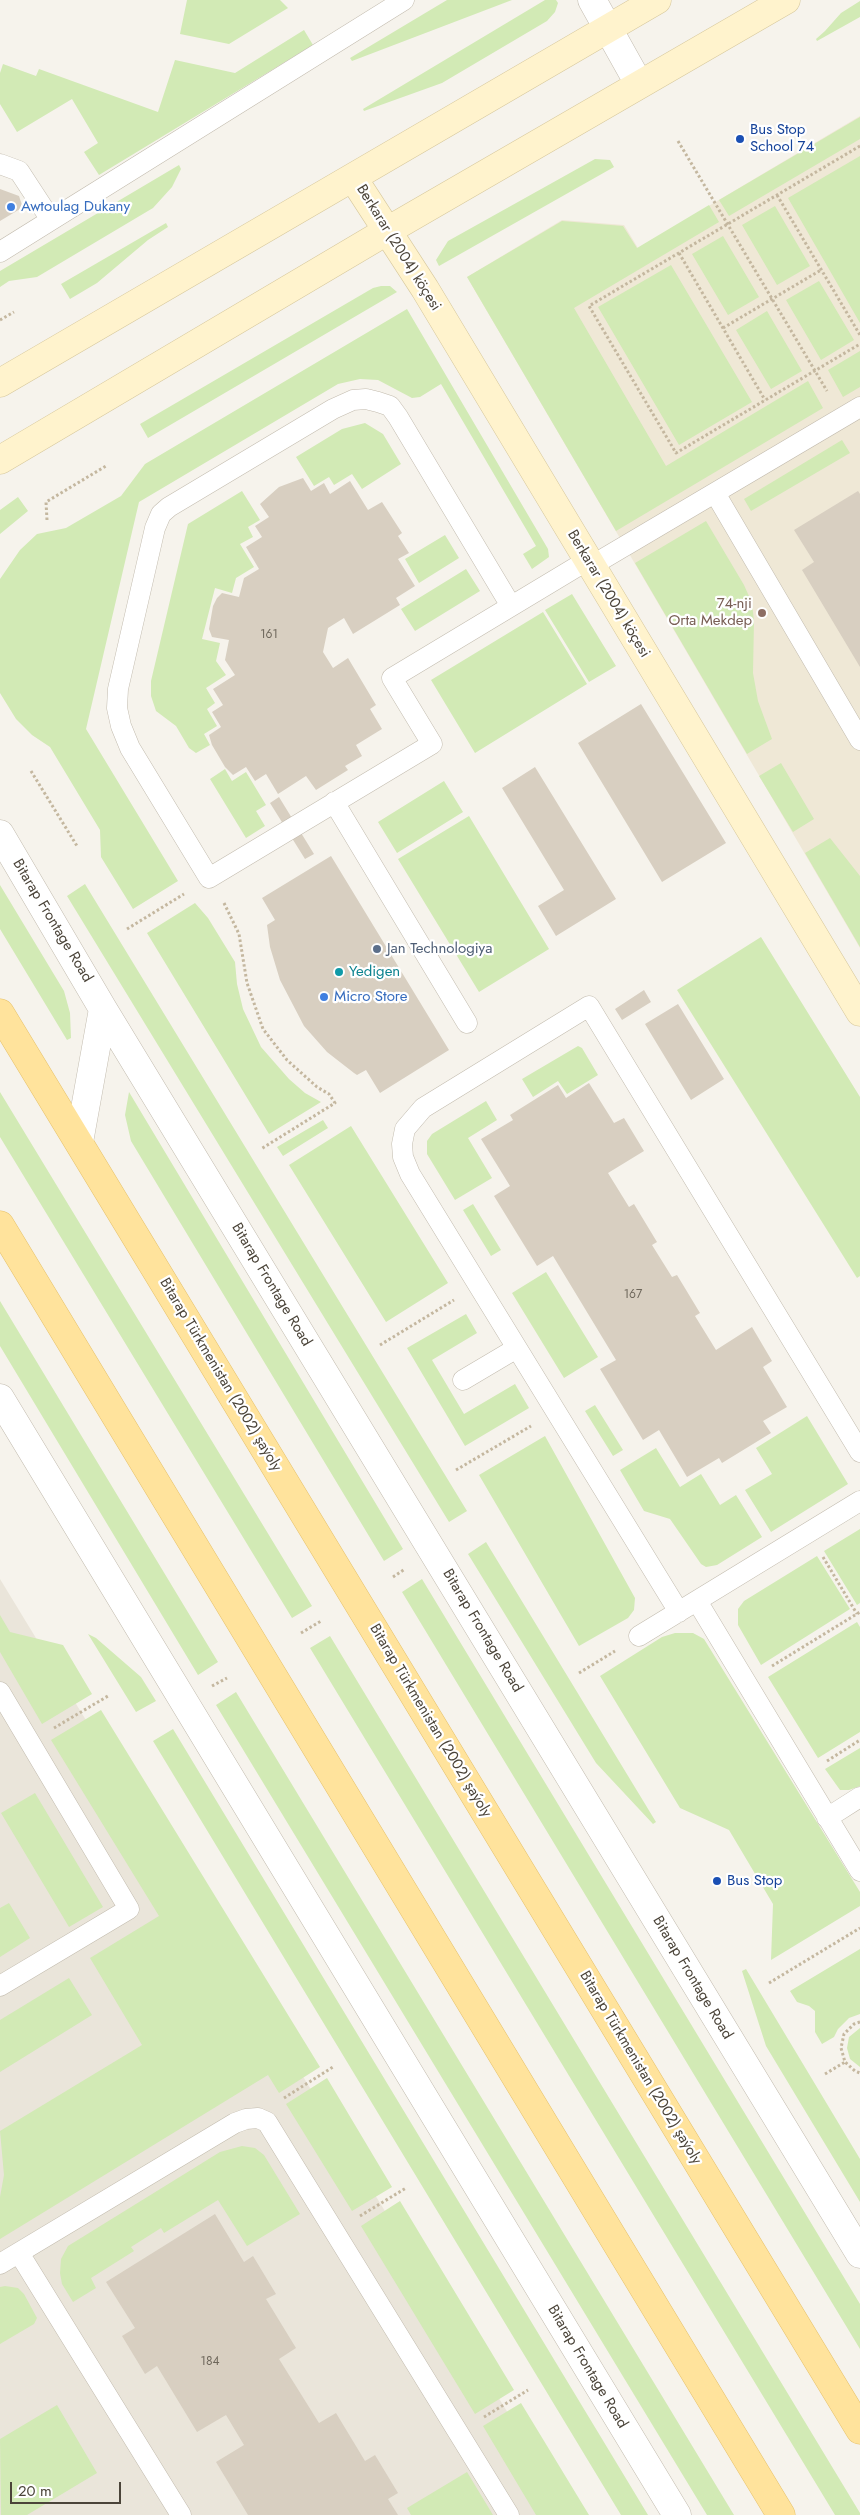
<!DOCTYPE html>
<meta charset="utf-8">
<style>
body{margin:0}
#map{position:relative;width:860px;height:2515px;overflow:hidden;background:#f6f3ec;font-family:Jost,sans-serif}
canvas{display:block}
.scale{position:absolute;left:10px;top:2482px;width:111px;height:22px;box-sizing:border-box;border:2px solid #4b4439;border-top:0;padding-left:6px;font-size:15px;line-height:18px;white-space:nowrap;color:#4b4439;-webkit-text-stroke:4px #fff;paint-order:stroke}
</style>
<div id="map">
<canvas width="860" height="2515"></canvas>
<div class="scale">20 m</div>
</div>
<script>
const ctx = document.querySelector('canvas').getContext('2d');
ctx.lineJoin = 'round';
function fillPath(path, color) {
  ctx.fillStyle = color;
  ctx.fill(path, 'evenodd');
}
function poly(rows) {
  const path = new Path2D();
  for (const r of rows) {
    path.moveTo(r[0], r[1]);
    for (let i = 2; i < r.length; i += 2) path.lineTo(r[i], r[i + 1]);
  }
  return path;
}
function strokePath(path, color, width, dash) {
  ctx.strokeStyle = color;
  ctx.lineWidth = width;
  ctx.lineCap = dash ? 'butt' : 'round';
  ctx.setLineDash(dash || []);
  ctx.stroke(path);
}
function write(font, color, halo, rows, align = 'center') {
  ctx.font = font + ' Jost,sans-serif';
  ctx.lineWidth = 4.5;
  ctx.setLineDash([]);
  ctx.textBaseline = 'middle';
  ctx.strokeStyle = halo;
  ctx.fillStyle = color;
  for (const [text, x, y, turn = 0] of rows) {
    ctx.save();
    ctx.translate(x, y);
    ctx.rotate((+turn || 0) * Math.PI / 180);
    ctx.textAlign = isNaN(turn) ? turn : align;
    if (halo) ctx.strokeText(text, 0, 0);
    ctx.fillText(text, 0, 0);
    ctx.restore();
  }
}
const residential = poly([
 [0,1579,570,2515,0,2515]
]);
const education = poly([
 [860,116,860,948,467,277,562,220,624,225,638,248]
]);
const green = poly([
 [187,0,280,0,288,8,229,44,180,34],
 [447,0,512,0,352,61,350,58],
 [545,0,556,0,558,3,555,12,547,21,442,83,364,111,363,109],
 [860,1,860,17,817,41,816,39,825,31,841,13],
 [304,30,313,45,99,175,84,152,98,143,72,99,17,132,0,104,0,73,3,64,36,76,39,69,158,112,175,60,235,73],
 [860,117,860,139,729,216,719,200],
 [860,156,860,323,788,198],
 [595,159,610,160,614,167,439,266,436,260,448,241],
 [179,165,181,169,172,187,153,208,37,277,9,281,0,287,0,271],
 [709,205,719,222,574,308,666,466,808,381,823,408,616,531,467,277,562,221,623,226,637,248],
 [775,206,810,266,777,285,742,225],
 [166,223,168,227,148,240,97,283,70,299,61,284],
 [723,236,759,297,728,315,692,254],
 [671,265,752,402,679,445,598,307],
 [819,281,854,340,821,360,786,300],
 [381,286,390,286,397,292,148,438,140,424,373,288],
 [407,309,548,549,549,557,532,569,523,554,536,546,441,384,420,397,412,398,378,380,360,379,338,384,139,502,86,729,178,881,133,909,101,857,100,830,50,747,32,735,16,719,0,693,0,579,20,550,37,534,66,528,121,496,145,464],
 [767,311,802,371,771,389,736,330],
 [860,351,860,387,843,397,828,370],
 [365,423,383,434,401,464,362,489,352,474,334,485,329,477,314,486,296,457,342,429],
 [842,440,850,453,751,511,744,499],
 [242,491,260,520,248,527,253,537,240,544,254,567,236,578,232,593,215,588,202,639,220,643,216,661,226,675,206,688,215,703,207,709,217,726,204,734,210,745,196,753,189,748,176,726,156,711,151,696,151,681,188,524],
 [18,497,28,511,0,534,0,510],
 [706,521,744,585,752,603,754,621,753,673,758,701,772,739,747,754,635,563],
 [445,535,459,558,419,583,405,559],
 [466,569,480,591,415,631,401,609],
 [572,594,616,666,589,682,545,610],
 [543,612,587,684,475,753,431,680],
 [781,763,814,819,793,832,759,776],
 [225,769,232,781,246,772,266,805,256,811,265,826,246,838,210,779],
 [444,781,463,812,397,853,378,822],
 [469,816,549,949,479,992,398,859],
 [830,838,860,876,860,947,805,853],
 [85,884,467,1511,449,1522,67,896],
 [0,885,64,991,70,1013,71,1038,67,1040,0,929],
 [195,903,208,918,235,962,237,984,243,1009,261,1047,289,1079,305,1093,321,1102,269,1134,147,933],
 [761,937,860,1097,860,1276,857,1278,677,990],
 [578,1046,582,1048,598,1075,567,1094,558,1081,533,1097,522,1079],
 [0,1092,312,1606,292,1618,0,1137],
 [129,1092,403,1549,384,1561,131,1141,125,1115],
 [486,1101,497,1120,468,1138,492,1178,455,1200,427,1154,427,1141,432,1134],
 [323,1120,328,1128,283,1156,277,1147],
 [351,1126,448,1283,386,1322,289,1165],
 [473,1204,501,1250,491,1256,463,1210],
 [546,1272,598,1357,564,1378,512,1293],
 [0,1301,218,1662,198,1675,0,1346],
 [466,1314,477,1333,432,1360,464,1414,515,1384,529,1408,465,1446,407,1348],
 [595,1405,623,1450,613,1456,585,1411],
 [807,1416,848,1484,771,1532,745,1490,772,1474,756,1448],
 [545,1436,635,1598,634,1610,628,1618,579,1646,479,1475],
 [656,1448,680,1487,701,1474,720,1505,736,1495,762,1537,717,1565,706,1567,701,1564,670,1519,644,1511,620,1470],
 [860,1529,860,1603,857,1605,824,1551],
 [486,1542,656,1822,653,1824,596,1763,468,1554],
 [817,1556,850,1609,761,1665,738,1625,738,1609,744,1601],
 [422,1579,860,2304,860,2349,402,1592],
 [0,1615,10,1632,63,1645,92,1694,42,1724,0,1652],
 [857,1622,860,1627,860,1732,818,1758,768,1677],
 [675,1633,693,1633,704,1639,860,1892,860,1906,771,1960,773,1904,729,1830,680,1808,600,1676,662,1637],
 [88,1634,96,1638,141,1677,156,1701,136,1712],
 [330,1636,860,2513,860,2515,835,2515,310,1648],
 [236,1692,734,2515,707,2515,216,1705],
 [101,1710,320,2067,279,2093,268,2075,0,2239,0,2197,4,2175,0,2131,142,2045,90,1958,159,1916,51,1740],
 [173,1729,648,2515,621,2515,153,1741],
 [860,1748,860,1786,849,1790,840,1790,825,1769],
 [35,1793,103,1907,69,1927,1,1813],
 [9,1903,30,1938,0,1957,0,1908],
 [860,1949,860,2014,849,2018,838,2029,834,2037,822,2044,815,2032,815,2011,809,2006,797,2002,790,1991],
 [746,1969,860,2159,860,2202,766,2046,742,1971],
 [69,1978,92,2015,0,2072,0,2020],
 [860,2028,860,2067,850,2059,847,2048,849,2037],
 [327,2078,392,2187,352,2211,286,2104],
 [242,2146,255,2148,264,2155,300,2214,247,2246,218,2200,164,2233,161,2228,131,2247,134,2251,91,2278,96,2288,73,2302,62,2284,60,2273,61,2259,68,2246,220,2152],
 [400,2201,514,2390,475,2414,361,2226],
 [5,2286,18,2288,24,2294,37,2318,34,2324,0,2344,0,2287],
 [521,2403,589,2515,536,2515,483,2426],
 [57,2405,97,2473,27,2515,1,2515,0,2439],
 [467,2472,493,2515,411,2515,407,2508]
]);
const building = poly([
 [0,189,19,196,22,205,20,209,0,221],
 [303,478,311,491,324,483,330,494,350,481,368,510,382,502,402,533,398,536,409,553,398,559,415,586,396,598,400,605,353,634,344,618,328,628,323,652,333,668,348,658,376,705,370,709,382,729,356,745,362,756,345,766,348,770,316,790,306,776,278,794,266,774,255,781,246,767,233,775,225,767,212,745,209,735,221,727,212,712,223,705,213,689,235,675,225,660,229,640,212,637,209,629,213,606,217,598,222,593,239,597,244,578,259,569,246,547,262,537,255,526,269,517,260,504,279,487],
 [858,491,860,494,860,667,802,570,814,562,794,530],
 [641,704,726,843,662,882,578,743],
 [535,767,616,899,556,936,538,906,564,890,502,788],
 [279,797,314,854,305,859,270,803],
 [331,856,449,1050,380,1093,366,1070,357,1075,354,1073,327,1052,304,1026,280,980,270,947,267,925,275,920,262,898],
 [644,990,651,1002,622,1020,615,1009],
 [678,1004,724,1079,691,1100,645,1024],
 [589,1083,614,1123,624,1118,644,1151,608,1173,629,1207,634,1204,657,1242,652,1245,672,1277,677,1275,700,1313,695,1316,716,1350,752,1327,772,1361,763,1367,787,1407,763,1421,771,1433,722,1463,719,1458,687,1477,659,1430,643,1440,600,1369,616,1360,553,1256,537,1266,494,1196,510,1186,481,1139,513,1120,510,1115,558,1085,566,1098],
 [215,2214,244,2262,253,2256,276,2294,266,2299,296,2348,279,2359,319,2423,336,2413,365,2461,375,2455,398,2493,388,2499,398,2515,248,2515,216,2462,244,2445,226,2415,197,2432,157,2366,145,2374,122,2336,135,2328,106,2282]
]);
const path = poly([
 [678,141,827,391],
 [860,146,589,306,676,453,860,344],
 [777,195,860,335],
 [679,253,765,400],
 [0,320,14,312],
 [723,328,821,270],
 [47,520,46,502,106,466],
 [31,771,77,846],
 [224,903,239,934,247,983,263,1029,287,1060,317,1087,329,1094,335,1103,261,1149],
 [127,929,184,894],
 [380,1345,454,1300],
 [456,1470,531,1426],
 [823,1557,857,1614],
 [393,1577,405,1569],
 [301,1633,321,1621],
 [772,1666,860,1612],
 [579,1673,615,1651],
 [212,1686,227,1678],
 [54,1728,108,1696],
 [827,1761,860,1740],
 [769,1983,860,1928],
 [860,2022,854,2024,844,2034,841,2048,845,2062,855,2071,860,2073],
 [825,2074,845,2062],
 [284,2098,333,2067],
 [360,2216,406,2188],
 [484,2417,528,2390]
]);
const lane = poly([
 [0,164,19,171,51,220],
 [0,252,404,0],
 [715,493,860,740],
 [591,566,860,407],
 [511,606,398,417,390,406,378,402,366,399,353,400,333,409,169,507,161,514,155,528,118,689,117,708,121,726,130,748,209,878,432,744,392,678,588,560],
 [334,802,467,1023],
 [463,1380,517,1348],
 [697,1601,860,1871],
 [679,1612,410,1174,403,1157,402,1144,405,1129,423,1108,589,1006,860,1452],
 [639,1636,860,1501],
 [0,1692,129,1909,0,1986],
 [827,1818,860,1797],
 [19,2253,181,2515],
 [0,2264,235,2123,246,2119,258,2118,267,2122,509,2515]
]);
const street = poly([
 [592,0,639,84],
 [0,834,103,1009,860,2254],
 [79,1142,103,1009],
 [0,1398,677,2515]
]);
const secondary = poly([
 [353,178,425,289,860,1012],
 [0,383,657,0],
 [0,460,387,231,786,0]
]);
const primary = poly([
 [0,1013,860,2430],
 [0,1225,781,2515]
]);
const markers = [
 [740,139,5,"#1a4fb4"],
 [11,207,5,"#3f7fe0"],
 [762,613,5,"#8d6e63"],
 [377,949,5,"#5c6f8a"],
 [339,972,5,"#0f9aa8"],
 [324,997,5,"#3f7fe0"],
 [717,1881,5,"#1a4fb4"]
];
const numberNames = [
 ["161",269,635],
 ["167",633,1295],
 ["184",210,2362]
];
const transitNames = [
 ["Bus Stop",750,130],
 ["School 74",750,147],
 ["Bus Stop",727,1881]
];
const shopNames = [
 ["Awtoulag Dukany",21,207],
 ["Micro Store",334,997]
];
const streetNames = [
 ["Berkarar (2004) köçesi",398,248,58],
 ["Berkarar (2004) köçesi",608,594,59],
 ["Bitarap Frontage Road",52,921,59],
 ["Bitarap Frontage Road",271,1285,59],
 ["Bitarap Türkmenistan (2002) şaýoly",220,1375,59],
 ["Bitarap Frontage Road",482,1631,59],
 ["Bitarap Türkmenistan (2002) şaýoly",430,1721,59],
 ["Bitarap Frontage Road",692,1978,59],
 ["Bitarap Türkmenistan (2002) şaýoly",640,2068,59],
 ["Bitarap Frontage Road",587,2367,59]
];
const educationNames = [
 ["74-nji",752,604],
 ["Orta Mekdep",752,621]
];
const serviceNames = [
 ["Jan Technologiya",387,949]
];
const cultureNames = [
 ["Yedigen",349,972]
];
fillPath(residential, '#eae5da');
fillPath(education, '#efe8d6');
fillPath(green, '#d2eab5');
fillPath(building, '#d8cfc1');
strokePath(lane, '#c2bbae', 21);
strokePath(street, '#c2bbae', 29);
strokePath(secondary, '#d6c79b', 29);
strokePath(primary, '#e6c16a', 29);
strokePath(path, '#c4b79f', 3, [2.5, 2.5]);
strokePath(lane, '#fff', 20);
strokePath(street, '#fff', 28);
strokePath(secondary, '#fff3cd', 28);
strokePath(primary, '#ffe39c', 28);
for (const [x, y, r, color] of markers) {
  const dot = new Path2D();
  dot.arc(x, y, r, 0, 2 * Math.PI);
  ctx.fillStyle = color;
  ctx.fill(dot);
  strokePath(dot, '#fff', 2);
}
write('12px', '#6e675b', null, numberNames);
write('15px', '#164399', '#fff', transitNames, 'left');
write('15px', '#366cbe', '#fff', shopNames, 'left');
write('15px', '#4b4439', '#fff', streetNames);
write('15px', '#785e54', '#fff', educationNames, 'right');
write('15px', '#4e5e75', '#fff', serviceNames, 'left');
write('15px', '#0d838f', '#fff', cultureNames, 'left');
</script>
